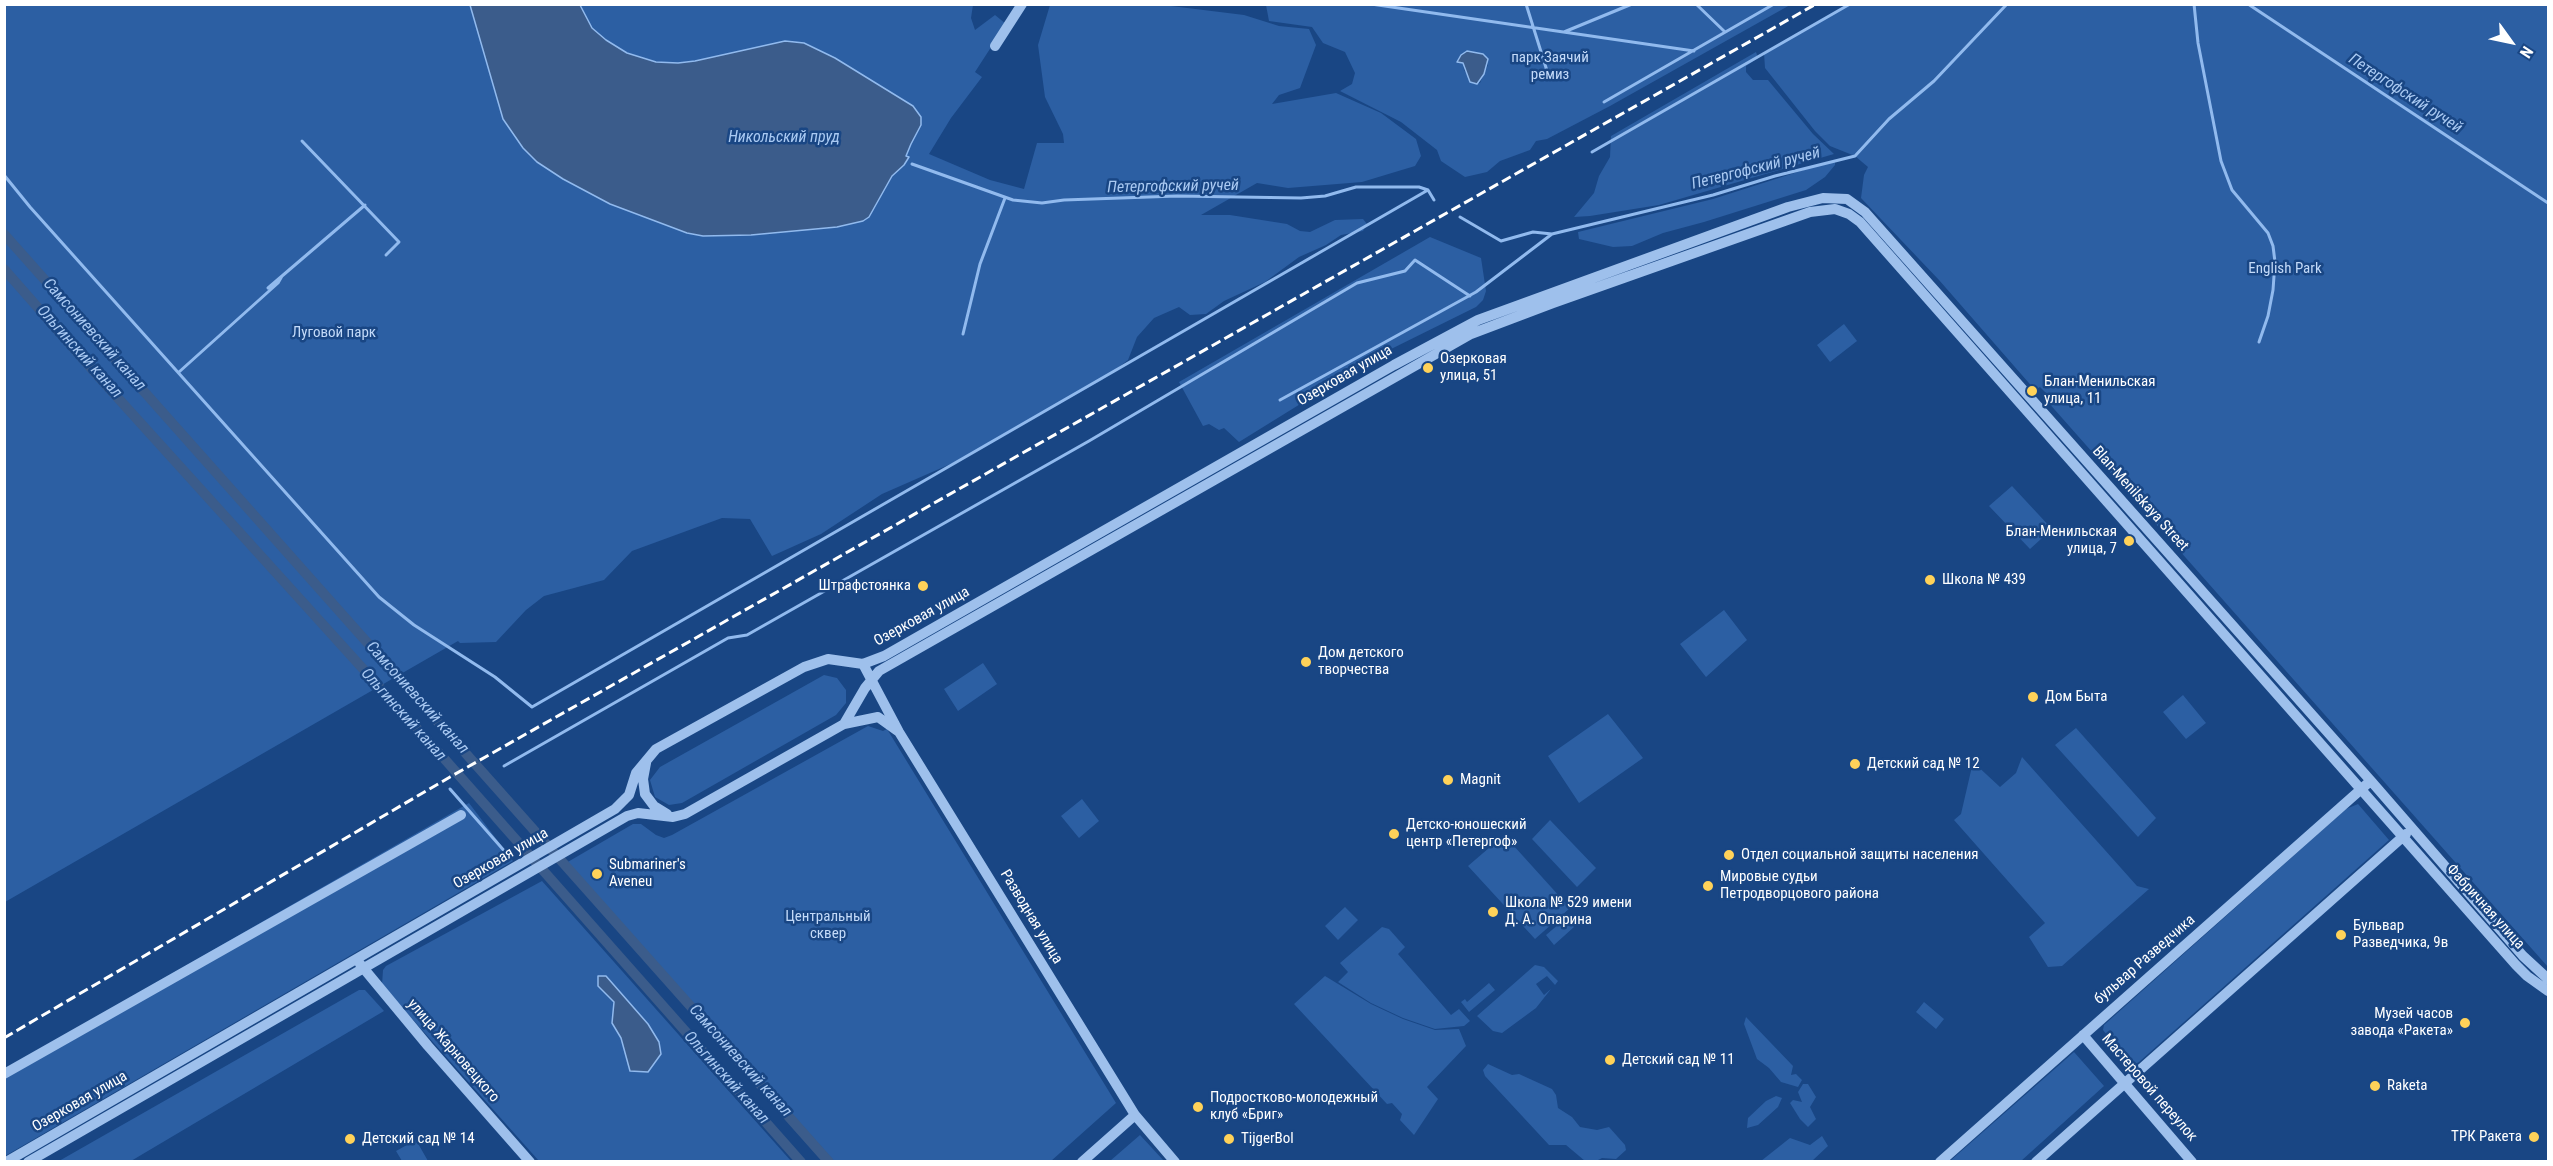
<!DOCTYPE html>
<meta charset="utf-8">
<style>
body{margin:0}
#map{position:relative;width:2553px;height:1166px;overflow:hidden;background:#194684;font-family:"Roboto Condensed",sans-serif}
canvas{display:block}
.frame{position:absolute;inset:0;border:6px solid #fff;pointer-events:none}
.north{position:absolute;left:2481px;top:12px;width:60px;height:60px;-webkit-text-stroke:4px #194684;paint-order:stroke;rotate:123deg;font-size:16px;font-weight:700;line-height:24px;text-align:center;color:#fff}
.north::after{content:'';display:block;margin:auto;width:21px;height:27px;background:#fff;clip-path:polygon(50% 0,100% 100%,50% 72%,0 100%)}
</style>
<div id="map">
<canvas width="2553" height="1166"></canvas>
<div class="frame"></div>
<div class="north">N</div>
</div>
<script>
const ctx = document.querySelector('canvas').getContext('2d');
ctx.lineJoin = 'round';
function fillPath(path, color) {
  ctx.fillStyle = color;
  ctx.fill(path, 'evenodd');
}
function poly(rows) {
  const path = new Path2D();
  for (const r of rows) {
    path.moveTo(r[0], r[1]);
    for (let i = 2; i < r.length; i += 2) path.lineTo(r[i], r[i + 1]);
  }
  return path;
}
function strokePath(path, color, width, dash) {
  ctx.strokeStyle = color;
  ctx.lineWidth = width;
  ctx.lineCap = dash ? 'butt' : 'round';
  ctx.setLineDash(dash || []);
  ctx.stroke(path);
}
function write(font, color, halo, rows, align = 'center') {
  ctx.font = font + ' "Roboto Condensed",sans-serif';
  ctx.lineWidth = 5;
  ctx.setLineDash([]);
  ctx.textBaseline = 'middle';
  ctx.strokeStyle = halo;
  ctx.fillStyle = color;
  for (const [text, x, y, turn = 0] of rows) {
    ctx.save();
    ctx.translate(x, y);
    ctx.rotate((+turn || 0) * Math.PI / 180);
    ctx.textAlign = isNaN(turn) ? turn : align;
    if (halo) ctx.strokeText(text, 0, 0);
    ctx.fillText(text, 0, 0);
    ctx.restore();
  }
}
const green = poly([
 [1850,4,2548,5,2548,967,2047,401,2050,397,2040,387,2035,390,1939,280,1861,198,1864,175,1868,167,1855,156,1830,146,1815,131,1765,68,1764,53],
 [4,5,973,5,971,18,975,30,995,15,1006,24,975,72,982,77,951,118,929,154,990,180,1024,189,1037,143,1064,143,1063,134,1045,97,1038,45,1050,5,1163,5,1244,15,1279,26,1309,29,1316,45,1300,88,1279,95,1272,104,1336,93,1381,113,1416,139,1421,156,1415,166,1362,182,1288,188,1257,183,1201,215,1230,215,1287,224,1300,231,1310,232,1335,220,1363,219,1367,224,1363,231,1341,235,1326,245,1299,257,1265,282,1224,301,1206,314,1190,315,1179,307,1154,318,1137,337,1128,360,1102,380,955,462,882,494,821,534,772,556,750,519,722,518,632,551,604,580,544,596,526,610,496,642,460,643,458,641,5,902],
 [1266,5,1790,5,1610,106,1547,139,1536,141,1530,150,1500,161,1487,172,1465,177,1441,161,1437,150,1401,122,1340,91,1352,84,1355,73,1345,52,1323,43,1312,27,1269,21],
 [1483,54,1487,59,1488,65,1480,83,1473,84,1464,70,1463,63],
 [1756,52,1758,58,1746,66,1746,72,1753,80,1768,80,1813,134,1834,154,1659,205,1590,216,1574,217,1594,193,1599,176,1610,157,1611,136],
 [1835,160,1835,165,1825,177,1806,190,1704,222,1663,233,1632,246,1613,247,1579,239,1578,232,1713,199],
 [1430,237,1481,258,1486,291,1483,300,1476,307,1381,354,1239,442,1224,428,1219,430,1209,424,1203,426,1179,382],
 [1844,324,1857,341,1830,362,1817,345],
 [2012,486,2052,529,2030,549,1989,506],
 [1724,610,1747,640,1706,677,1680,644],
 [983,663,997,684,958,711,944,689],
 [824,675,837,678,846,690,846,703,836,715,682,803,669,805,655,797,650,780,660,767],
 [2183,695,2206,723,2186,739,2163,712],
 [1608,714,1643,758,1579,803,1548,756],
 [868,726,883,731,887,729,1116,1103,1051,1161,834,1161,566,863,633,824,641,824,656,835,664,838,672,835],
 [2076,728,2156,818,2138,837,2055,745],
 [2022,757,2137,886,2149,889,2062,966,2048,967,2029,937,2045,923,1954,820,1961,814,1973,762,2000,787,2016,773],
 [1082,799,1099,821,1079,838,1061,816],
 [469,803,513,861,5,1156,4,1070],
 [2358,804,2389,840,2139,1062,2131,1066,2103,1030,2104,1025,2346,809],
 [1550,820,1596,868,1577,887,1532,839],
 [1504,835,1570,908,1535,939,1468,866],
 [542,881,791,1161,539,1161,382,985,383,970,386,966],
 [1345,907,1358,920,1338,940,1325,926],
 [1566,918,1574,927,1554,945,1546,935],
 [1382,927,1389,929,1405,947,1398,954,1451,1015,1459,1009,1470,1021,1464,1026,1435,1029,1403,1018,1371,1003,1338,982,1348,972,1340,963],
 [1535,965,1544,967,1558,981,1555,985,1547,976,1536,984,1544,995,1551,989,1536,1008,1502,1033,1493,1031,1477,1016],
 [1325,976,1371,1004,1403,1019,1435,1030,1459,1029,1466,1046,1427,1087,1438,1099,1414,1135,1400,1120,1402,1114,1392,1103,1387,1104,1294,1004],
 [1489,983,1495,990,1469,1012,1461,1002,1465,999,1467,1002],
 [359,990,365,990,384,1011,131,1161,59,1161],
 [1924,1002,1944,1019,1936,1029,1916,1012],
 [1746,1017,1793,1066,1791,1075,1796,1074,1802,1080,1798,1087,1781,1082,1769,1068,1757,1059,1744,1024],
 [2074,1052,2104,1086,2021,1161,1950,1161],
 [1488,1064,1512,1075,1519,1074,1552,1089,1556,1095,1558,1108,1572,1117,1580,1127,1597,1130,1609,1127,1625,1145,1626,1150,1616,1159,1602,1158,1596,1161,1585,1161,1566,1145,1549,1145,1485,1076,1483,1070],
 [1803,1084,1808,1084,1816,1097,1810,1107,1816,1119,1808,1127,1800,1119,1790,1103,1793,1100,1802,1102,1798,1092],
 [1776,1096,1782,1098,1778,1107,1758,1125,1747,1128,1748,1118,1766,1101],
 [1140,1135,1164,1161,1110,1161],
 [1822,1136,1828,1146,1812,1161,1761,1161,1790,1138,1810,1145],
 [416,1140,428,1161,402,1161,396,1151]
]);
const water = poly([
 [470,5,580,5,592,28,606,40,627,53,656,62,678,63,695,61,785,41,804,43,835,58,913,106,921,117,921,125,911,144,906,156,909,157,904,165,892,176,869,217,863,221,837,227,751,235,703,236,687,233,610,204,563,179,537,162,523,148,503,119,470,5],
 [1467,51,1483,54,1488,59,1484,74,1477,84,1470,82,1463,63,1457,62,1461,55,1467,51],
 [598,976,606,976,648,1024,659,1042,661,1054,648,1072,630,1071,621,1038,612,1023,614,1002,598,986,598,976]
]);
const stream = poly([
 [1371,4,1694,51],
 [1526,4,1548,74],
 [1696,4,1725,32],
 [2194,4,2198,43,2221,161,2232,190,2268,233,2273,246,2275,262,2273,290,2268,316,2259,342],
 [2248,4,2548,203],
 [1564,32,1632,4],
 [1604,102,1774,4],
 [302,141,399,242,386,255],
 [1592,152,1850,4],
 [912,164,1013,200,1042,203,1064,200,1177,196,1301,198,1325,196,1356,187,1419,187,1428,190,1434,200],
 [4,175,30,207,379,597,414,625,495,677,532,707,1428,190],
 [1460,217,1501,241,1533,232,1552,234,1713,195,1775,176,1855,156,1889,119,1934,81,2007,4],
 [268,288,365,205],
 [963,334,980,264,1005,198],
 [179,372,278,283,282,276],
 [1280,400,1476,292,1552,234],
 [504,766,728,638,747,635,1089,441,1357,283,1405,271,1415,260,1470,296],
 [450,789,507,854]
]);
const canal = poly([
 [4,234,829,1162],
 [4,269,98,376,441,755,801,1162]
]);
const minor = poly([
 [995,46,1022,4],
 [863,664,899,732,1135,1115,1175,1162],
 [844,724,865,688,879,671,886,667,1471,334,1553,303,1810,212,1835,209,1849,214,1860,222,2516,965,2527,976,2548,991],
 [646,763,643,779,645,794,654,806,667,814],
 [360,964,428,1046,530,1162],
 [2083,1035,2192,1162],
 [4,1074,461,815],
 [6,1162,615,809,629,795,636,773,656,749,804,667,828,659,863,664,884,656,1394,365,1478,320,1788,207,1823,198,1847,199,1865,212,2371,781,2523,956,2548,979],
 [28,1162,627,816,638,813,673,817,685,814,844,724,878,717,899,732],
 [1082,1162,1135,1115],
 [1940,1162,2367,784],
 [2036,1162,2406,834]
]);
const rail = poly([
 [4,1038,450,777,1816,4]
]);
const markers = [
 [1428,368,6,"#ffd259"],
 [2032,391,6,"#ffd259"],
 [2129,541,6,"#ffd259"],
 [1930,580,6,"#ffd259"],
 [923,586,6,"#ffd259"],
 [1306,662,6,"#ffd259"],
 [2033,697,6,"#ffd259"],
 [1855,764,6,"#ffd259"],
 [1448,780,6,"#ffd259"],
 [1394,834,6,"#ffd259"],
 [1729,855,6,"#ffd259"],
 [597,874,6,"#ffd259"],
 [1708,886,6,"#ffd259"],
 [1493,912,6,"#ffd259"],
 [2341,935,6,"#ffd259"],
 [2465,1023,6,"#ffd259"],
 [1610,1060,6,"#ffd259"],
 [2375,1086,6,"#ffd259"],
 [1198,1107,6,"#ffd259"],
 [2534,1137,6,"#ffd259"],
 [350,1139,6,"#ffd259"],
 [1229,1139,6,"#ffd259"]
];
const parkNames = [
 ["парк Заячий",1550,58],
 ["ремиз",1550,75],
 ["English Park",2285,269],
 ["Луговой парк",334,333],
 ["Центральный",828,917],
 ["сквер",828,934]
];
const poiNames = [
 ["Озерковая",1440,359],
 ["улица, 51",1440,376],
 ["Блан-Менильская",2044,382],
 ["улица, 11",2044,399],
 ["Блан-Менильская",2117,532,"right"],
 ["улица, 7",2117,549,"right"],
 ["Школа № 439",1942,580],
 ["Штрафстоянка",911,586,"right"],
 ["Дом детского",1318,653],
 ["творчества",1318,670],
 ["Дом Быта",2045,697],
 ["Детский сад № 12",1867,764],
 ["Magnit",1460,780],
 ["Детско-юношеский",1406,825],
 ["центр «Петергоф»",1406,842],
 ["Отдел социальной защиты населения",1741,855],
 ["Submariner's",609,865],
 ["Aveneu",609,882],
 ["Мировые судьи",1720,877],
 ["Петродворцового района",1720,894],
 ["Школа № 529 имени",1505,903],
 ["Д. А. Опарина",1505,920],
 ["Бульвар",2353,926],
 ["Разведчика, 9в",2353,943],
 ["Музей часов",2453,1014,"right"],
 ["завода «Ракета»",2453,1031,"right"],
 ["Детский сад № 11",1622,1060],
 ["Raketa",2387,1086],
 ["Подростково-молодежный",1210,1098],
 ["клуб «Бриг»",1210,1115],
 ["ТРК Ракета",2522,1137,"right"],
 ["Детский сад № 14",362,1139],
 ["TijgerBol",1241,1139]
];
const streetNames = [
 ["Озерковая улица",1345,376,-30],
 ["Blan-Menilskaya Street",2140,499,48],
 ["Озерковая улица",922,617,-29],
 ["Озерковая улица",501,859,-30],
 ["Фабричная улица",2485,907,48],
 ["Разводная улица",1031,917,59],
 ["бульвар Разведчика",2145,960,-41],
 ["улица Жарновецкого",453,1051,49],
 ["Мастеровой переулок",2149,1088,49],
 ["Озерковая улица",80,1102,-30]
];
const waterNames = [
 ["Петергофский ручей",2405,94,33],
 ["Никольский пруд",784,138],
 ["Петергофский ручей",1756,169,-14],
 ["Петергофский ручей",1173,187,-1],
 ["Самсониевский канал",94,335,48],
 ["Ольгинский канал",79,352,48],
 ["Самсониевский канал",417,698,48],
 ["Ольгинский канал",403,715,48],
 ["Самсониевский канал",740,1061,48],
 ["Ольгинский канал",726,1078,48]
];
fillPath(green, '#2c5fa3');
fillPath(water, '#3b5c8b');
strokePath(water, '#91baee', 1.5);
strokePath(stream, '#91baee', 3);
strokePath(canal, '#3b5c8b', 10);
strokePath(minor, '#9ec0ec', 10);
strokePath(rail, '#fff', 3, [10, 4.5]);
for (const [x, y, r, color] of markers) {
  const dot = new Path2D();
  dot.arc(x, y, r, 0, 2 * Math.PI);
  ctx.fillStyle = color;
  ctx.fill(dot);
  strokePath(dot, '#194684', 2);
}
write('15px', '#c3daf9', '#194684', parkNames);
write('15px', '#fff', '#194684', poiNames, 'left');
write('15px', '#fff', '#194684', streetNames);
write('italic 16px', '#aacaf3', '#194684', waterNames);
</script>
